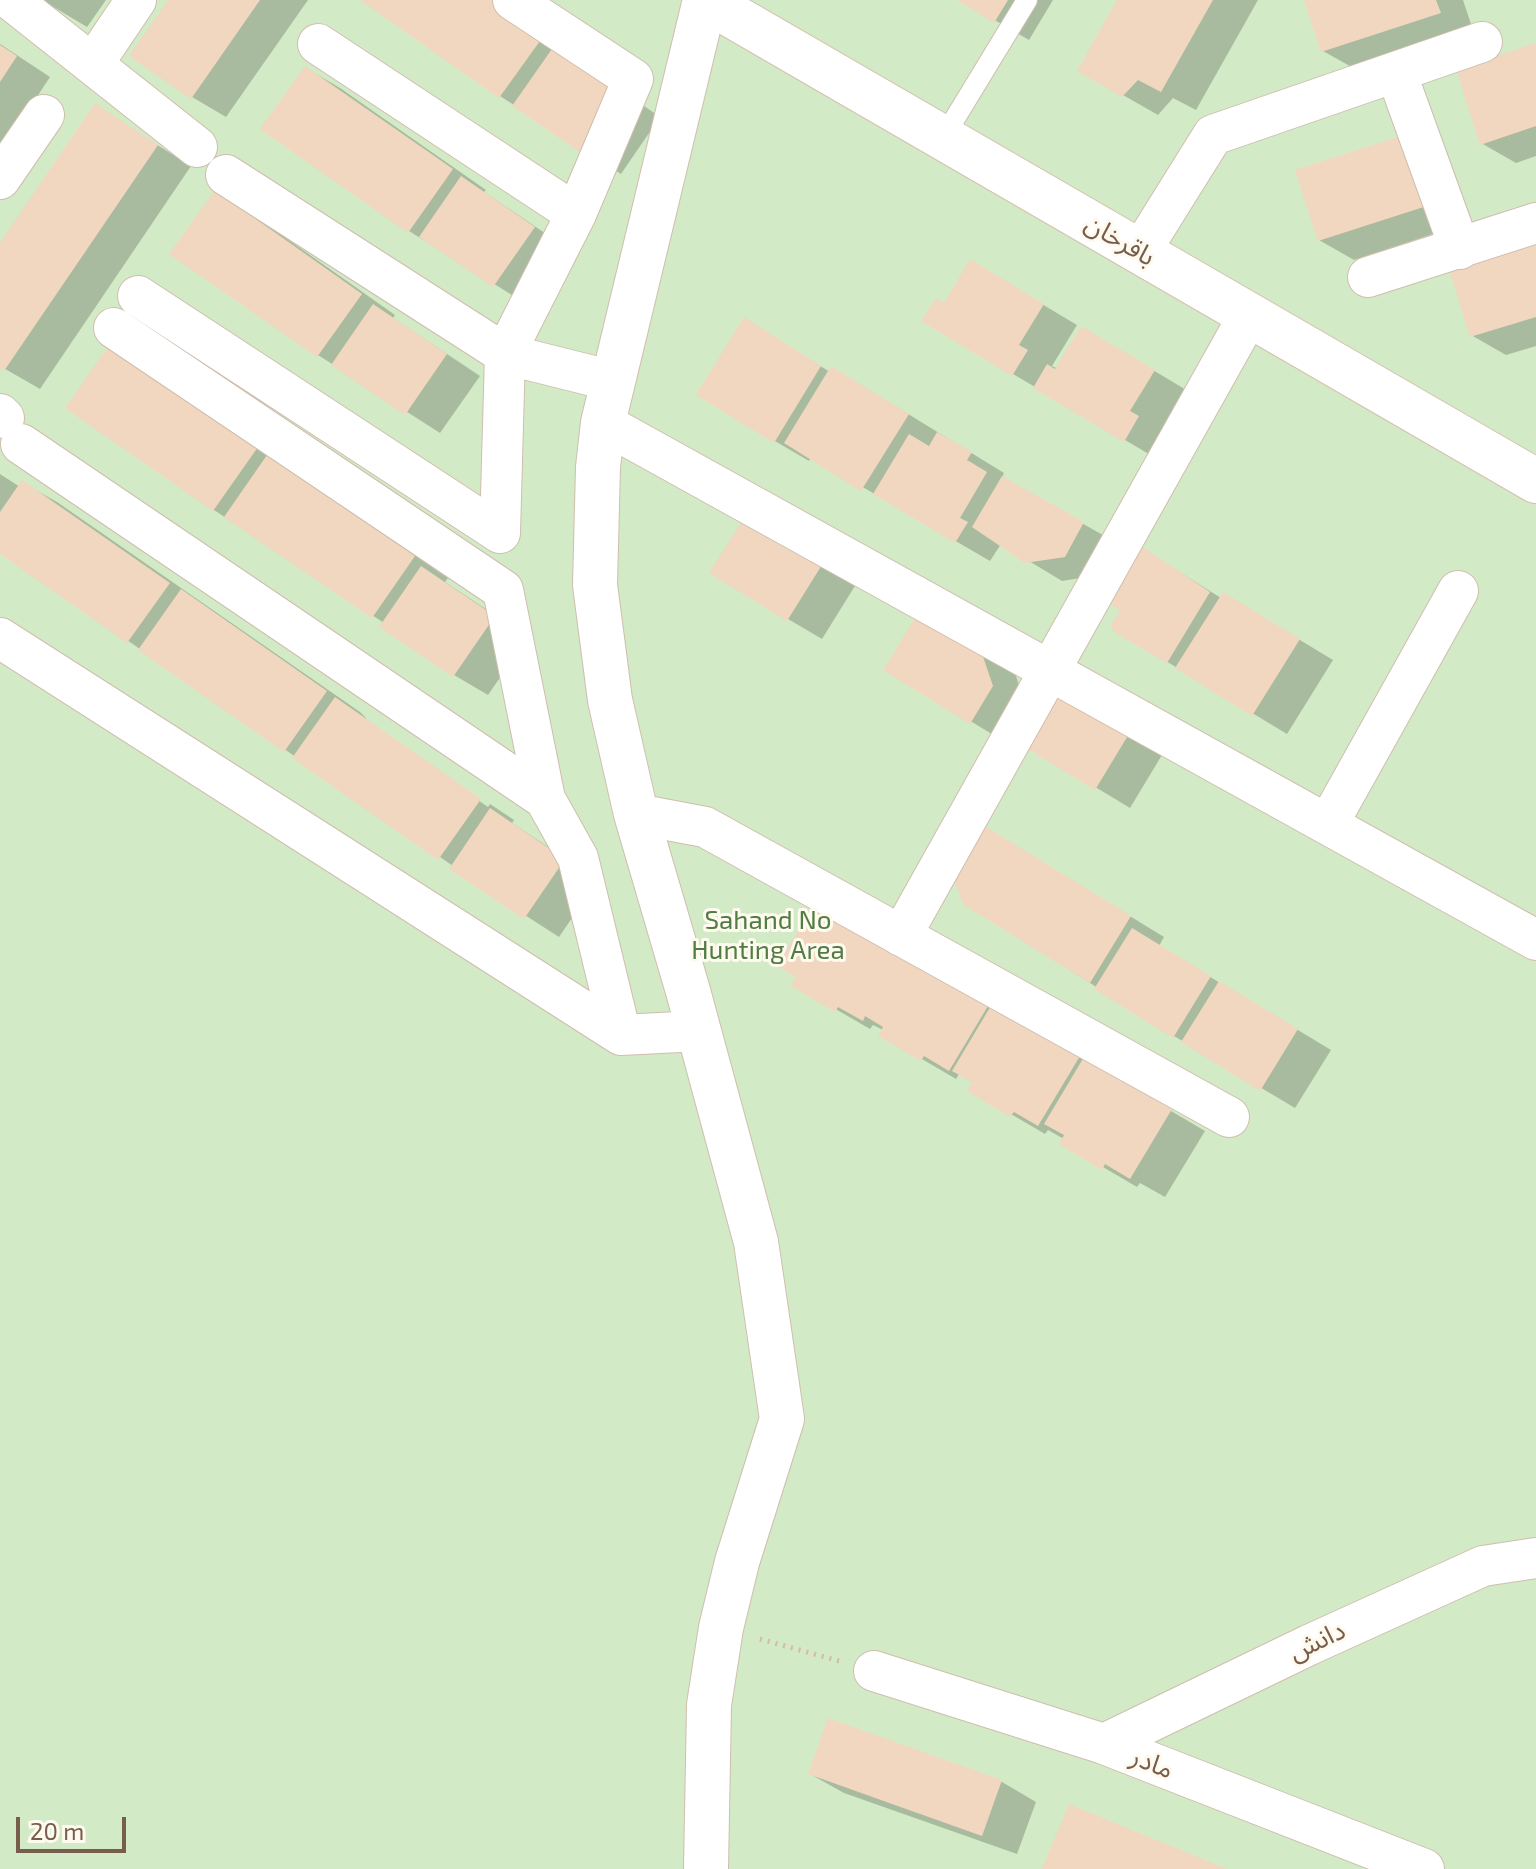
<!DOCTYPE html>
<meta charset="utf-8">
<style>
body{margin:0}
#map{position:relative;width:1536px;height:1869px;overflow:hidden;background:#fcf6e9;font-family:"Exo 2",sans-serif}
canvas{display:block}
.scale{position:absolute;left:16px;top:1817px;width:110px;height:36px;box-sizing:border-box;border:4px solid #775e4c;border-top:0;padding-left:10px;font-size:24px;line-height:28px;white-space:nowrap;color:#775e4c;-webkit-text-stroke:6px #fffaef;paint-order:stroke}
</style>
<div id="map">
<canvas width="1536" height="1869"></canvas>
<div class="scale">20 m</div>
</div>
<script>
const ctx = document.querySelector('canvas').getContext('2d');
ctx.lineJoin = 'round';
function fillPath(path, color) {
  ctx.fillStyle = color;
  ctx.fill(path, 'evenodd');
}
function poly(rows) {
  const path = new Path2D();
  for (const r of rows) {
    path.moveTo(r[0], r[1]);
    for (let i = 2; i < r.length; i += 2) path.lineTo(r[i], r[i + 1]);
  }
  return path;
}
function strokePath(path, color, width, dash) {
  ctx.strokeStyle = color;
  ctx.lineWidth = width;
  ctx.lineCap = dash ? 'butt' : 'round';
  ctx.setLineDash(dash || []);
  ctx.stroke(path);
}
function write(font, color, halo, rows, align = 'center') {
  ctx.font = font + ' "Exo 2","Noto Sans Arabic",sans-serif';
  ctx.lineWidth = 6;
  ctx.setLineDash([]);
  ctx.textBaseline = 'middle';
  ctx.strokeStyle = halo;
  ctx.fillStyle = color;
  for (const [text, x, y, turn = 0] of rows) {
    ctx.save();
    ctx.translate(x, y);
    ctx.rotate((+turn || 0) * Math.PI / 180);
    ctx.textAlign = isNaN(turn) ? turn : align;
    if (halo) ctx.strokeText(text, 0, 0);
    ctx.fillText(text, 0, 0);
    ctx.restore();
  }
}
const green = poly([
 [0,0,1536,0,1536,1869,0,1869]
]);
const shadow = poly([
 [42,0,106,0,87,27],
 [170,0,308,0,226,117,192,97,132,55],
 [364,0,499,0,589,68,660,117,621,174,500,96],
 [960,0,1053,0,1029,40],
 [1119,0,1258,0,1196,110,1173,98,1158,115,1079,70],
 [1306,0,1463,0,1474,33,1357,70,1323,51],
 [0,44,50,77,0,153],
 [1536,46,1536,156,1516,163,1481,143],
 [306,68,340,88,486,190,484,192,567,248,528,305,409,231],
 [95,106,191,166,40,389,0,366,0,246],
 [1409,135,1466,223,1354,260,1319,240],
 [215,192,249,212,395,315,393,318,480,376,440,433,318,355,172,253],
 [1536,238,1536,346,1506,355,1471,335],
 [1005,282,1077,325,1052,366,1058,369,1116,348,1188,391,1159,460,1013,374,945,305],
 [778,340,830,372,866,388,1004,473,1002,478,1117,543,1099,575,1062,581,1001,544,990,561,811,457,809,461,775,441],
 [111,346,291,468,290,470,448,578,445,582,528,637,488,695,454,675,382,626,384,623,214,510],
 [0,474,20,487,23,483,57,502,360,712,366,718,366,722,488,807,490,804,514,820,512,823,598,880,559,937,452,868,453,866,0,552],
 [758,499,868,565,822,639,788,619],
 [1130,541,1221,598,1257,614,1333,660,1287,734,1116,631,1123,610],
 [1007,649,1027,709,1171,740,1130,808,1009,735,1005,742,886,670],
 [1006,840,1164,937,1159,946,1331,1050,1295,1108,1174,1036,965,904],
 [817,902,1205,1131,1165,1197,1140,1183,1137,1187,1062,1143,1064,1139,1048,1130,1045,1134,970,1090,974,1083,959,1074,956,1079,881,1035,883,1030,873,1025,870,1029,794,985],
 [829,1721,1002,1782,1036,1802,1017,1854,844,1793,810,1774]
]);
const building = poly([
 [168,0,260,0,191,99,129,56],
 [360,0,496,0,545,34,499,98],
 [957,0,1008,0,994,23],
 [1117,0,1213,0,1161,92,1138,80,1122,97,1077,71],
 [1304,0,1436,0,1441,13,1321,52],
 [1536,43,1536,126,1480,145,1456,69],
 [0,45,17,56,0,82],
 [554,46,628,96,586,156,512,106],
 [305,66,453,169,408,233,260,129],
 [95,103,158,145,4,371,0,368,0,243],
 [1410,133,1433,204,1318,241,1295,170],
 [461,176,535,227,493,287,419,237],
 [215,190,362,294,317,357,169,254],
 [1536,235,1536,317,1470,337,1447,262],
 [970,259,1044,304,1019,345,1028,350,1012,376,921,321,936,298,944,303],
 [373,304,447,354,405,415,331,365],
 [744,317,821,366,774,443,696,395],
 [1081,326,1155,370,1130,411,1139,416,1124,442,1033,388,1047,364,1055,369],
 [110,344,258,447,213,511,65,408],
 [831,366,909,414,861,491,784,443],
 [937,432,972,452,967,460,987,472,960,518,968,522,955,543,873,494,909,434,929,446],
 [267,455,415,556,372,618,224,517],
 [1002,476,1084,522,1065,557,1025,563,972,527],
 [22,480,170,583,127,643,0,554,0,512],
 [758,496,835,544,787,621,709,573],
 [1129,538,1210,592,1167,663,1114,632,1111,625,1120,611,1107,601],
 [421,566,495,616,453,677,379,627],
 [181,589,327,691,284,752,138,650],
 [1223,592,1300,639,1252,716,1175,668],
 [927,599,973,627,993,686,970,724,883,670],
 [1093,691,1138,719,1095,790,1008,737,1031,699],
 [335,697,481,799,438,860,292,758],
 [490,808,565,859,524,919,449,869],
 [972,818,1131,916,1090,983,964,905,954,881],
 [817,899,991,1001,949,1071,924,1056,921,1061,878,1036,883,1027,865,1016,863,1021,838,1007,835,1012,791,986,796,977,777,966],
 [1132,928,1211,976,1173,1038,1094,989],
 [1219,981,1298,1029,1260,1091,1181,1042],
 [992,1004,1080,1056,1038,1126,1014,1112,1010,1117,967,1091,972,1082,952,1071],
 [1084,1057,1172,1109,1130,1179,1105,1164,1102,1170,1059,1144,1064,1135,1044,1124],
 [828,1718,1002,1780,982,1836,808,1774],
 [1069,1804,1227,1869,1042,1869]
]);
const path = poly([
 [760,1639,839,1661]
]);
const service = poly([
 [943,138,1027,0]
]);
const minor = poly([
 [11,0,197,147],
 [318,44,576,214],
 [93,64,136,0],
 [1396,72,1460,249],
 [226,175,505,354,613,381],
 [0,179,44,115],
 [1140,252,1213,135,1482,42],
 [1368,277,1536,223],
 [138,296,500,533],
 [114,328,503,590,545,799,578,858,621,1035],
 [0,414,4,418],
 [603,423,1536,940],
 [21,444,545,799],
 [500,533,505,354,576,214,633,79,513,0],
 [0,638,621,1035,699,1031],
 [636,814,705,827,1229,1117],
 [1328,824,1458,591],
 [901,936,1249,315],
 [874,1671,1104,1744,1424,1869],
 [1104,1744,1309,1645,1483,1566,1536,1558]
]);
const tertiary = poly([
 [705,0,603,423,598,467,595,585,610,700,636,814,688,991,756,1242,782,1419,737,1562,721,1628,709,1705,706,1869]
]);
const secondary = poly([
 [705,0,1536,481]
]);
const streetNames = [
 ["باقرخان",1120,240,30],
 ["دانش",1317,1641,-25],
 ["مادر",1152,1763,21]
];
const parkNames = [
 ["Sahand No",768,920],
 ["Hunting Area",768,950]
];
fillPath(green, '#d3eac7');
fillPath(shadow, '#0003');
fillPath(building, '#f2d7c0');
strokePath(service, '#cfbeae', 22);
strokePath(minor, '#cfbeae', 42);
strokePath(tertiary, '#cfbeae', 46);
strokePath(secondary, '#d4c1ae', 46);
strokePath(path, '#d7baa3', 5, [2, 6]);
strokePath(service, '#fff', 20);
strokePath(minor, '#fff', 40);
strokePath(tertiary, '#fff', 44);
strokePath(secondary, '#fff', 44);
write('26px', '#775e4c', '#fffaef', streetNames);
write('26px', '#517d44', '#fffaef', parkNames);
</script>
